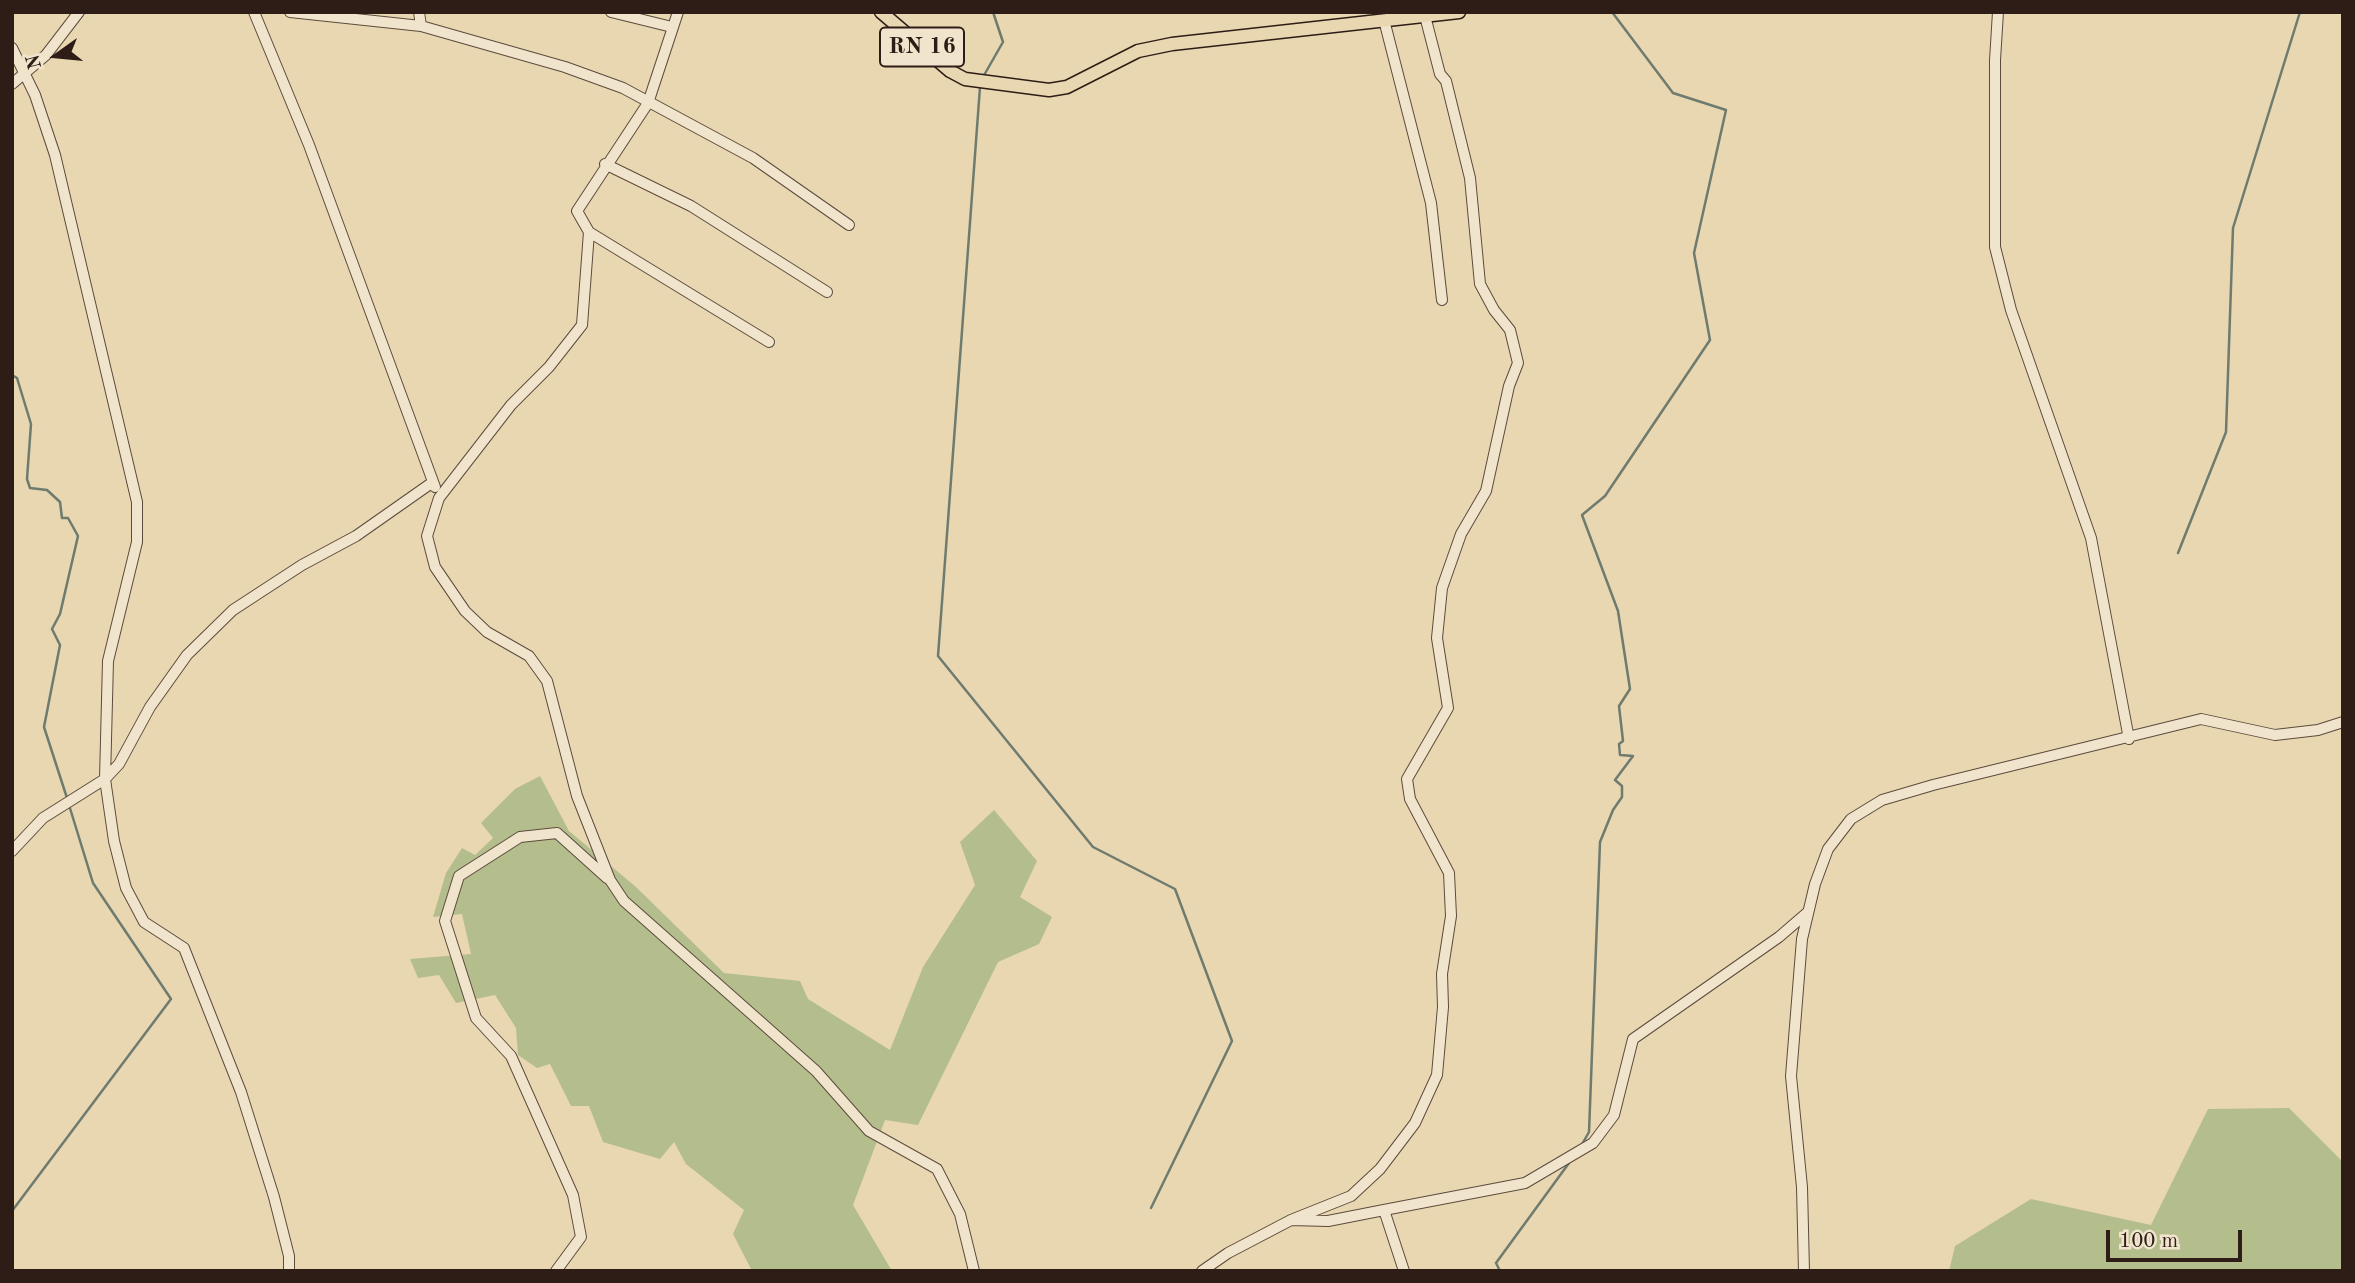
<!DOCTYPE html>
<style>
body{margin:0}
#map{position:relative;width:2355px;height:1283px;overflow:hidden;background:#e8d7b1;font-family:"Old Standard TT",serif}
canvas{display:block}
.frame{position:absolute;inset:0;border:14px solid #2e1c16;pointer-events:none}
.north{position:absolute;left:21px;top:21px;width:70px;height:70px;-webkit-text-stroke:5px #f0e5cc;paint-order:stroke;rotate:255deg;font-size:19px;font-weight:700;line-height:28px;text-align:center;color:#2e1c16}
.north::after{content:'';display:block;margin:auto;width:24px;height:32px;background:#2e1c16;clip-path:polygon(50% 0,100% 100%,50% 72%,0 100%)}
.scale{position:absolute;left:2106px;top:1230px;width:136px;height:32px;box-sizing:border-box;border:4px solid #2e1c16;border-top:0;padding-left:9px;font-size:21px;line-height:24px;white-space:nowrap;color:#2e1c16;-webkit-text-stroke:5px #f0e5cc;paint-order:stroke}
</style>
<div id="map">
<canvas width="2355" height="1283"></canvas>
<div class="frame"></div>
<div class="north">N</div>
<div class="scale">100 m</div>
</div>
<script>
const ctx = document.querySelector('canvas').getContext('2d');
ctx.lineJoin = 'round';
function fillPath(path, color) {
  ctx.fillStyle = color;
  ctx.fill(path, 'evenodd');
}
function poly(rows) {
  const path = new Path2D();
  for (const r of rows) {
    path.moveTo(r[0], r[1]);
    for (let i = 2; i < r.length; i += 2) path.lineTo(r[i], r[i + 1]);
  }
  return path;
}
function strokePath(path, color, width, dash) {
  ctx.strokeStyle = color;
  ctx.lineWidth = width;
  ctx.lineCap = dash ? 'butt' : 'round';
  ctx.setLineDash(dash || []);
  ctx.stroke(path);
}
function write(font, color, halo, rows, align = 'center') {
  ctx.font = font + ' "Old Standard TT",serif';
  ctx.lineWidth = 5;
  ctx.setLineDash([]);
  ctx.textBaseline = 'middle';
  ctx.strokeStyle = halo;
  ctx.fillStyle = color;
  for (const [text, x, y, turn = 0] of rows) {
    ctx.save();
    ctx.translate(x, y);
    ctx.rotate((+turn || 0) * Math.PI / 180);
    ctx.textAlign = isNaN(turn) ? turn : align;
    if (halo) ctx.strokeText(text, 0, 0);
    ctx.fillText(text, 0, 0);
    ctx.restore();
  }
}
const green = poly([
 [540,776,569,831,636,887,724,973,800,981,808,999,890,1050,923,967,975,885,960,842,994,810,1037,861,1020,897,1052,917,1039,944,998,962,918,1125,885,1120,853,1205,892,1271,752,1271,733,1234,744,1210,686,1164,674,1142,660,1159,603,1142,589,1106,571,1106,550,1064,537,1068,518,1055,516,1028,495,995,456,1003,439,975,418,978,410,959,471,954,462,914,433,917,446,873,462,848,475,855,493,838,481,823,515,789],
 [2289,1108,2343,1162,2343,1271,1949,1271,1955,1246,2031,1199,2151,1225,2208,1109]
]);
const stream = poly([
 [983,77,1003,42,993,12],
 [980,87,938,656,1093,847,1175,889,1232,1041,1151,1208],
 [12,375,17,378,31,424,27,479,30,488,47,490,60,502,62,518,68,518,78,536,60,614,52,629,60,645,44,727,67,798],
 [2178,553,2226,432,2233,228,2300,12],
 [1581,1146,1589,1132,1600,842,1613,810,1622,797,1622,786,1615,780,1633,756,1620,755,1619,744,1623,741,1619,706,1630,689,1618,611,1582,515,1605,496,1710,340,1694,253,1726,110,1673,93,1612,12],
 [12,1211,171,999,93,883,69,805],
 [1500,1271,1496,1263,1569,1163]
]);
const minor = poly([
 [254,12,309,145,435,487],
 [290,12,421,26],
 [419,12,421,26,565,67,623,88,753,158,849,225],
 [611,12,672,27],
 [678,12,648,103,577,211,589,232,769,342],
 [1998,12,1995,60,1995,247,2011,310,2091,538,2129,739],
 [1384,20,1431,203,1442,300],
 [12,48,35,95,55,155,137,502,137,542,108,661,105,779,114,841,126,888,144,922,184,948,241,1092,274,1197,289,1256,289,1271],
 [12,84,46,55,79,12],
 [605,164,691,206,827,292],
 [589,232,582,325,549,367,511,405,439,498,427,536,435,567,465,611,487,632,529,656,547,681,577,796,610,880,624,901,816,1071,869,1131,937,1169,960,1214,974,1271],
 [12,851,43,818,105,779,119,764,150,707,187,655,233,610,302,565,356,536,433,482],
 [1384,1210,1525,1183,1593,1143,1614,1115,1633,1039,1779,937,1808,912],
 [1291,1220,1351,1196,1380,1169,1415,1123,1437,1075,1443,1007,1442,974,1451,916,1449,873,1410,799,1407,779,1448,708,1437,638,1442,588,1461,534,1486,491,1509,386,1518,363,1510,330,1494,310,1480,284,1470,178,1446,81,1440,74,1425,16],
 [556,1271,581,1237,573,1195,511,1056,476,1018,445,921,459,876,520,837,557,833,607,878],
 [1202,1271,1228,1253,1291,1220,1328,1221,1384,1210,1404,1271],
 [1804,1271,1802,1187,1791,1076,1802,939,1815,884,1828,849,1851,819,1882,800,1933,785,2201,719,2275,735,2318,730,2343,722]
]);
const major = poly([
 [881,12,950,71,965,79,1049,90,1067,87,1138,51,1172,44,1459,12]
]);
const shields = [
 [922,47,84]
];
const shieldNames = [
 ["RN 16",922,47]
];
fillPath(green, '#b4be8d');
strokePath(stream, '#6e7b6e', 2.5);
strokePath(minor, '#5c4b3d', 12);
strokePath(major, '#2e1c16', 15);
strokePath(minor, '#f0e5cc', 10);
strokePath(major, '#e8d7b1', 12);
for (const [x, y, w] of shields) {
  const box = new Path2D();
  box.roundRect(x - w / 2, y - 19.5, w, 39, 5);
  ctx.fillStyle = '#f0e5cc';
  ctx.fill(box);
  strokePath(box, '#2e1c16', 2);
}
write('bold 23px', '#2e1c16', null, shieldNames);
</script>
